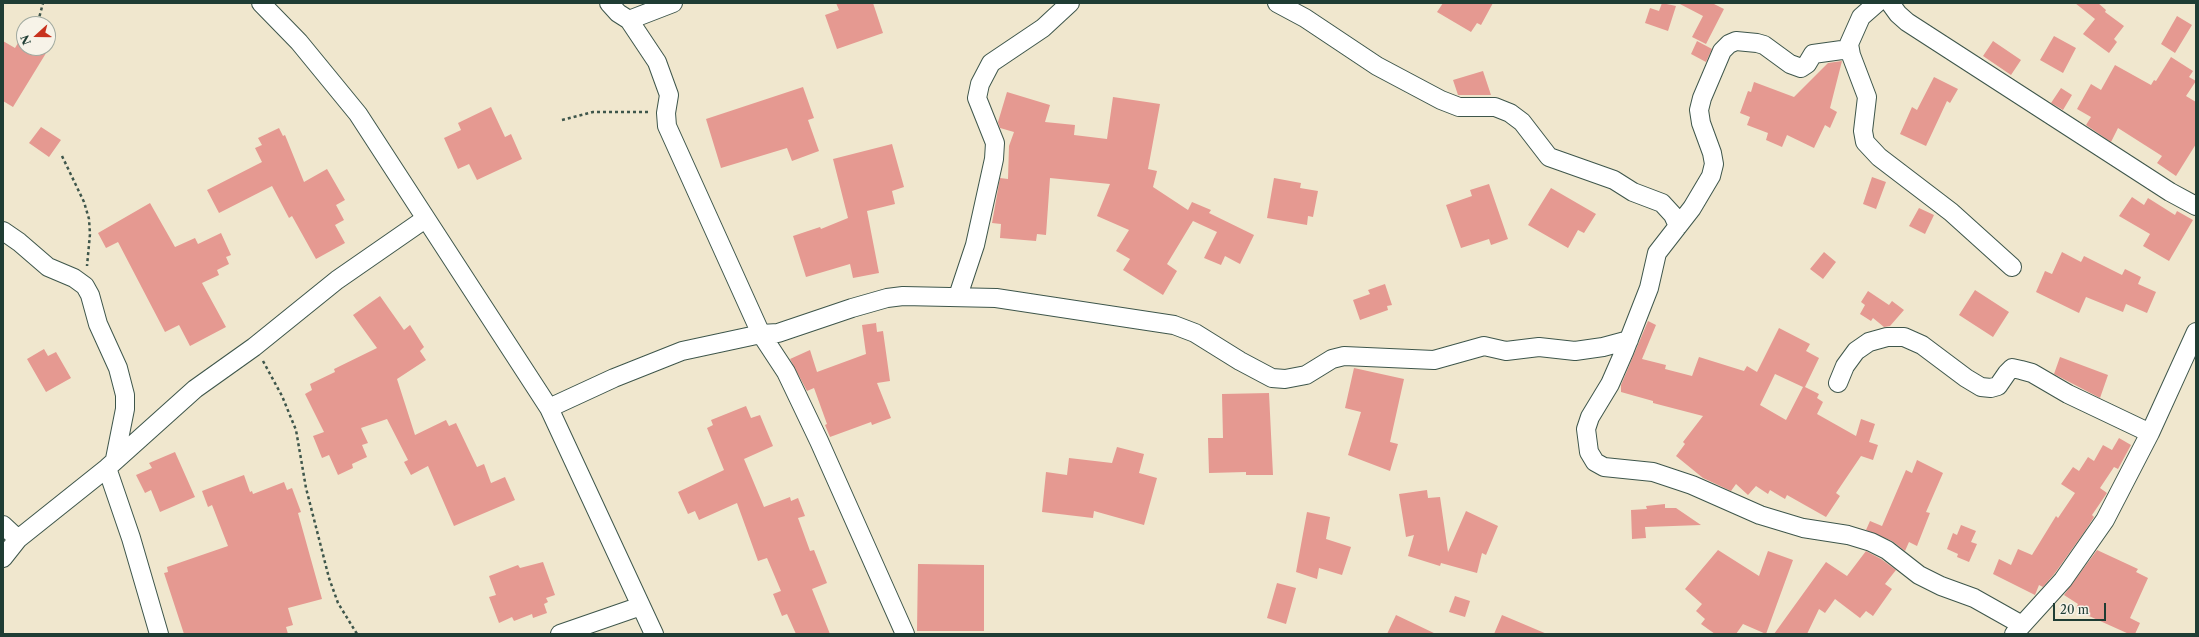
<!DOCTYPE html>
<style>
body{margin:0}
#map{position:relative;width:2199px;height:637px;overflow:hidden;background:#f0e7ce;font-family:"Libre Caslon Text",serif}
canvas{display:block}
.frame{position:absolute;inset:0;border:4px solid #1f3d34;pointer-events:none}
.north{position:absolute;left:16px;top:16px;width:40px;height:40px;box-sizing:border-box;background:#f7f3e8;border:1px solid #a1aaa0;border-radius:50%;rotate:249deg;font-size:11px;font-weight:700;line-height:16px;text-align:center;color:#1f3d34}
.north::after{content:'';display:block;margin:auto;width:14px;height:18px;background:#c8321e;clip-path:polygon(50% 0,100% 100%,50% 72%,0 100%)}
.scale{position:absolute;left:2053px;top:603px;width:53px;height:18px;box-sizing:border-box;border:2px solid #1f3d34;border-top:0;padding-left:5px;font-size:12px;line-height:14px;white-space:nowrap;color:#1f3d34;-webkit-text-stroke:3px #f7f3e8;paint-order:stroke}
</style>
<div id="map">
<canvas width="2199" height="637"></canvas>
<div class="frame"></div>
<div class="north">N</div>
<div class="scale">20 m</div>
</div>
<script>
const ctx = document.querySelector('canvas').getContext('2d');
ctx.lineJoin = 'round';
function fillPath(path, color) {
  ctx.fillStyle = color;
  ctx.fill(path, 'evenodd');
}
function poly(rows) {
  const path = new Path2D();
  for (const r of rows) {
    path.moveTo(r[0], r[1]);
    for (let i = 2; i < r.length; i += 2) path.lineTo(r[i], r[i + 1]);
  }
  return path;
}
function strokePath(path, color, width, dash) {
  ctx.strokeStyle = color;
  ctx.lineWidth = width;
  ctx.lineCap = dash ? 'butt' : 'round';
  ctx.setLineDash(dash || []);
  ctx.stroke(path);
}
const building = poly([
 [836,3,873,3,883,33,837,49,825,15,839,10],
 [1443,3,1493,3,1481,25,1477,23,1471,32,1437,12],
 [1662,3,1676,6,1668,31,1645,23,1650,8,1659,11],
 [1678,3,1712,3,1724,9,1706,44,1692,37,1703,16],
 [2075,3,2098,3,2106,10,2105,12,2124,26,2114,39,2117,42,2109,53,2083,34,2095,19],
 [2177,16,2192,25,2175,53,2161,44],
 [24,33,24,48,48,48,48,43,51,45,13,107,3,101,3,41,15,48],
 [2054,36,2076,48,2063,73,2040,60],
 [1697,41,1712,49,1706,62,1691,54],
 [1993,41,2021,60,2011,75,1983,56],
 [2171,57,2193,71,2189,77,2196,81,2186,96,2196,102,2196,144,2176,176,2157,163,2162,156,2118,128,2111,142,2086,125,2091,117,2077,109,2091,84,2101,90,2115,65,2151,85,2154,80,2156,81],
 [1842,61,1830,108,1837,112,1830,128,1825,125,1814,148,1787,135,1782,147,1766,140,1768,133,1747,125,1750,117,1740,113,1748,91,1751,92,1754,82,1794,97,1828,63],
 [1483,71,1491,95,1458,95,1453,80],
 [1934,77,1958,89,1950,103,1947,101,1926,146,1900,134,1912,107,1917,110],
 [803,87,814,118,808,120,819,151,792,161,787,148,721,168,706,119],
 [2061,88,2072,95,2063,110,2051,103],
 [1007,92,1050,105,1045,122,1075,125,1074,135,1107,139,1113,97,1160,104,1148,169,1157,171,1153,187,1188,210,1192,202,1211,210,1209,213,1254,235,1240,264,1225,256,1221,265,1204,258,1217,232,1193,221,1167,264,1177,271,1163,295,1123,270,1130,259,1116,251,1129,230,1097,216,1110,184,1050,178,1046,235,1037,234,1036,241,1000,238,1001,224,992,223,1000,178,1008,179,1009,146,1014,132,1000,128,998,122],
 [491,107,505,137,511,134,522,159,477,180,469,164,458,169,444,138,461,130,458,123],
 [41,127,61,140,49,157,29,143],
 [279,128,283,136,285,135,304,182,327,169,345,200,336,205,344,220,335,225,345,243,316,259,292,216,289,218,272,186,219,213,207,190,262,162,255,148,262,145,258,138],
 [892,144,904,187,892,191,895,204,867,211,879,273,853,278,850,264,806,277,793,236,820,227,821,229,848,218,833,159],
 [1872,177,1886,182,1876,209,1863,204],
 [1274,178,1301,183,1300,188,1318,191,1313,217,1308,216,1307,225,1267,218],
 [1489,184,1508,239,1491,245,1489,239,1461,248,1446,205,1472,196,1470,190],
 [1551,188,1596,214,1584,233,1578,230,1568,248,1528,225],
 [2132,197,2144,205,2148,198,2175,215,2177,211,2193,220,2169,261,2143,246,2150,234,2119,216],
 [150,203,175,247,195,238,198,244,221,233,231,255,226,257,229,264,217,270,219,275,202,283,226,327,190,346,179,325,165,332,118,242,106,248,98,233],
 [1919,208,1934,215,1925,234,1909,226],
 [1824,252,1836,262,1823,279,1810,269],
 [2062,252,2081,262,2084,256,2122,275,2125,269,2141,277,2138,284,2156,292,2147,313,2126,304,2123,312,2086,297,2079,313,2036,292,2045,271,2052,274],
 [1385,284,1392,305,1387,306,1388,310,1360,320,1353,300,1370,294,1368,290],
 [1975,290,2009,312,1993,337,1959,315],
 [1868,291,1889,305,1892,301,1904,310,1890,326,1884,327,1873,318,1871,321,1860,314,1865,305,1861,302],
 [380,296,404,330,410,325,424,347,420,351,426,360,397,379,415,435,446,420,449,426,456,423,477,467,484,464,491,483,505,477,515,500,454,526,428,466,411,475,404,462,408,460,387,419,361,428,368,443,362,445,367,457,352,464,353,468,338,475,329,455,322,458,313,436,324,432,305,394,312,390,310,384,335,372,334,369,377,348,353,315],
 [1648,321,1656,325,1642,359,1666,365,1665,369,1692,376,1699,357,1744,371,1747,366,1757,372,1779,328,1810,344,1806,351,1819,358,1805,387,1819,394,1817,398,1823,402,1817,414,1856,436,1861,419,1875,424,1869,442,1878,445,1873,460,1861,456,1836,493,1840,496,1826,517,1787,495,1785,499,1770,490,1768,494,1756,486,1748,495,1736,484,1731,491,1703,478,1676,456,1685,444,1683,442,1703,416,1653,403,1653,401,1621,392,1621,385],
 [1775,374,1803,387,1786,420,1760,405],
 [876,323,877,332,883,331,890,381,877,383,891,418,872,425,871,422,830,437,825,425,827,424,814,388,807,391,790,359,810,350,817,372,866,354,862,325],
 [44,349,48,356,56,352,71,378,46,392,27,359],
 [2060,357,2108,375,2100,398,2054,374],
 [1354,368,1404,379,1390,442,1398,444,1390,471,1348,455,1361,412,1345,408],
 [1269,393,1273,475,1246,475,1246,472,1209,473,1208,438,1223,438,1222,394],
 [746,406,751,418,760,415,773,446,744,459,764,507,790,497,791,501,798,498,805,516,798,518,810,551,814,550,827,583,812,589,830,634,796,634,787,614,782,616,773,594,781,591,767,558,758,561,737,503,699,520,695,511,688,514,678,492,724,470,707,428,713,425,711,420],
 [2119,438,2131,445,2118,469,2114,467,2100,488,2107,493,2092,515,2094,517,2085,531,2055,573,2043,587,2039,585,2035,595,1993,574,1999,559,2011,565,2018,549,2032,555,2056,516,2058,518,2075,493,2061,484,2073,467,2079,471,2088,457,2094,461,2103,445,2112,450],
 [1117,447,1144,454,1139,473,1157,478,1144,525,1094,511,1093,518,1042,512,1046,472,1067,475,1069,458,1112,463],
 [175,452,195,497,160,512,151,490,145,493,136,475,152,468,149,463],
 [1917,460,1943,473,1926,512,1930,513,1917,546,1909,542,1905,551,1892,541,1866,530,1870,521,1882,526,1906,470,1912,473],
 [244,475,250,492,252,491,253,494,284,482,287,490,292,488,301,512,298,513,322,599,288,608,293,625,286,627,288,634,184,634,164,573,168,572,167,567,228,546,212,505,208,507,202,491],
 [1427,490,1428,498,1440,497,1448,552,1466,511,1498,526,1486,555,1482,553,1477,573,1441,563,1440,566,1408,556,1414,535,1406,537,1399,494],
 [1665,504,1665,508,1676,508,1701,525,1645,527,1646,538,1632,539,1631,510,1647,509,1646,506],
 [1307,512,1330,517,1326,539,1351,547,1342,575,1319,568,1317,579,1296,572],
 [1961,525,1976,531,1971,542,1977,544,1969,562,1957,557,1958,554,1947,549,1953,533,1957,535],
 [1718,550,1759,576,1768,551,1793,560,1766,634,1743,624,1736,634,1715,634,1701,624,1705,619,1696,611,1702,604,1685,589],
 [2097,550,2138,569,2136,572,2148,578,2130,618,2140,623,2135,634,2129,634,2089,616,2076,608,2078,604,2064,595],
 [1866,551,1881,559,1896,570,1885,584,1892,589,1873,616,1866,611,1860,618,1835,599,1825,613,1819,609,1807,634,1774,634,1826,562,1847,576],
 [543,562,555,595,546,598,548,602,544,604,547,613,533,618,532,614,514,621,512,617,499,623,489,597,496,595,489,576,518,565,520,568],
 [918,564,984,565,984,631,917,631],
 [1277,583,1296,588,1286,624,1267,618],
 [1455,596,1470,601,1465,617,1449,612],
 [1396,615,1436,634,1387,634],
 [1502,615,1547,634,1494,634]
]);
const path = poly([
 [38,22,43,3],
 [562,120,593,112,650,112],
 [62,156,84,202,89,219,90,234,87,266],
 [263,361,282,396,296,430,306,488,329,578,338,603,357,634]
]);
const street = poly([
 [261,3,299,42,358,114,549,408,654,634],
 [609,3,618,13,629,20,657,62,669,95,666,113,667,126,761,334,786,372,819,441,905,634],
 [1277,3,1305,18,1377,66,1441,100,1459,107,1495,107,1510,113,1522,122,1549,157,1614,180,1633,192,1662,203,1673,215,1678,226],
 [1877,3,1861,17,1849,44,1851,55,1867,97,1863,131,1865,142,1879,157,1951,212,2012,267],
 [1890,3,1898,14,1907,22,2170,192,2196,206],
 [629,20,673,3],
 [1849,49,1813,54,1807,64,1801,68,1790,64,1764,45,1757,43,1736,41,1729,44,1722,51,1702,98,1699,110,1701,123,1712,153,1714,164,1711,176,1692,208,1657,253,1649,288,1624,352,1610,384,1590,417,1586,429,1589,452,1595,462,1604,467,1653,472,1692,485,1760,515,1803,528,1848,535,1871,542,1887,550,1919,575,1941,586,1974,598,2022,625],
 [3,231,19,242,48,267,74,278,85,286,90,295,98,324,118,368,125,395,125,409,115,459],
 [958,296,975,245,994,159,995,143,977,98,980,84,991,63,1043,28,1070,3],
 [1838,383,1845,366,1856,351,1869,342,1887,337,1904,337,1922,345,1966,378,1981,387,1991,388,1998,386,2007,373,2012,368,2021,370,2032,373,2068,394,2150,433],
 [549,408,614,378,682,351,761,334,778,333,852,308,887,298,903,296,996,298,1174,325,1195,333,1240,361,1272,378,1285,379,1306,375,1332,359,1344,356,1434,360,1484,346,1506,351,1539,347,1575,351,1603,347,1629,340],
 [107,468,131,538,159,634],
 [3,525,18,539],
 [3,558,18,539,107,468,195,389,254,347,337,280,425,219],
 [560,634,641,606],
 [2014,634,2063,580,2105,520,2150,433,2196,332]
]);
fillPath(building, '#e59991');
strokePath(street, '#3e564b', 20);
strokePath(path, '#3e564b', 2.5, [3, 3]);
strokePath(street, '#fff', 18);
</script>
